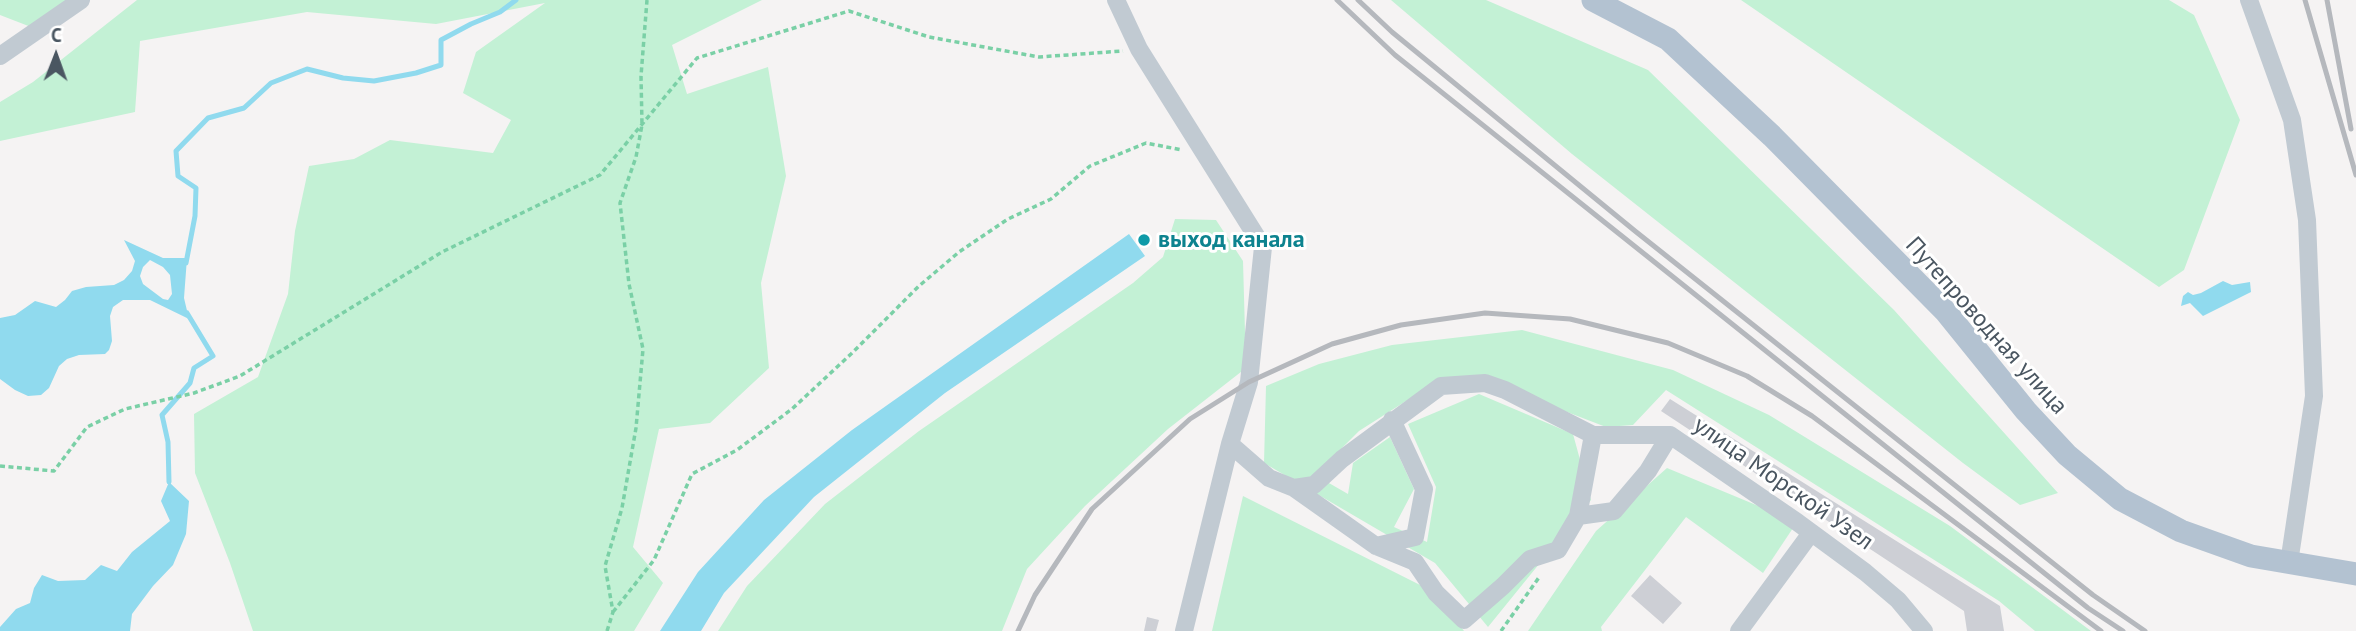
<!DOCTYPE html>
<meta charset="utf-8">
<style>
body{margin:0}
#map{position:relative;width:2356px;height:631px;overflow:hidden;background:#f5f3f3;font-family:"PT Sans",sans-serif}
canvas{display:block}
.north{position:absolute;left:21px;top:21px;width:70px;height:70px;-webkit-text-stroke:5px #fff;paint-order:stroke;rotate:1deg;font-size:19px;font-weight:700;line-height:28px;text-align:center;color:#4a5661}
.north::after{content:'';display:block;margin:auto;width:24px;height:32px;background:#4a5661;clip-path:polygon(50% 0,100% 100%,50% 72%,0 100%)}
</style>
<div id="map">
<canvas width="2356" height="631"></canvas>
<div class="north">С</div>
</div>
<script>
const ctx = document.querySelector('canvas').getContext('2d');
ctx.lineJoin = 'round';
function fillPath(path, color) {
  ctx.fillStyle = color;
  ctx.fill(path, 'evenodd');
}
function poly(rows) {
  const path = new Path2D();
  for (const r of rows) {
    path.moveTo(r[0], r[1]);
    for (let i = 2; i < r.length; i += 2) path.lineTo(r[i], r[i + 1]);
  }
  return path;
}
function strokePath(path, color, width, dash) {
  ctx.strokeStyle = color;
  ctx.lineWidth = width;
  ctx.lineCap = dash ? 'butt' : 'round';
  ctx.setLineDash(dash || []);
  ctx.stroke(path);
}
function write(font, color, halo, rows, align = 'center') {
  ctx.font = font + ' "PT Sans",sans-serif';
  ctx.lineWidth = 6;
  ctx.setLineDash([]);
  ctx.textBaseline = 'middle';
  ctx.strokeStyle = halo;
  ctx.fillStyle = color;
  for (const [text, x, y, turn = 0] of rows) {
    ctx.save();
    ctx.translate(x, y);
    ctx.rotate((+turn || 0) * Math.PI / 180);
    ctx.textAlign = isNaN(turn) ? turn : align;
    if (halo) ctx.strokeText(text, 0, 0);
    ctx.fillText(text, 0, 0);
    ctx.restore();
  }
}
const green = poly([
 [0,0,70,0,31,27,0,15],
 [137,0,762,0,672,45,687,94,768,67,786,176,761,283,769,368,710,423,659,429,633,547,663,583,634,631,253,631,230,563,195,473,194,414,258,377,288,294,295,231,309,166,354,159,390,140,493,153,511,120,463,93,476,52,545,3,436,24,307,12,140,41,135,112,0,141,0,102,33,82],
 [1391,0,1486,0,1648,70,1894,310,2058,493,2020,505,1963,463,1572,154],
 [1741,0,2169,0,2194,15,2240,120,2184,270,2159,287],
 [1175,219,1216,220,1243,261,1246,368,1168,429,1085,506,1027,569,1002,631,718,631,747,586,825,504,919,431,1133,283,1163,257],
 [1522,330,1673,370,1769,415,1950,526,2091,631,2035,631,1999,601,1666,390,1633,425,1606,427,1567,412,1439,380,1359,431,1315,475,1348,494,1353,463,1390,437,1414,489,1394,527,1427,542,1436,487,1408,424,1479,394,1573,434,1591,500,1488,627,1435,563,1264,463,1266,386,1319,364,1392,345],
 [1667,468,1797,522,1763,573,1686,517,1601,627,1602,631,1528,631,1596,531],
 [1243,496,1436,593,1464,631,1212,631]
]);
const water = poly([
 [1129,234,1145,256,945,393,814,497,724,593,701,631,660,631,698,572,764,500,852,430],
 [124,240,163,258,187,258,184,298,189,319,150,300,123,300,113,307,110,316,112,341,109,350,105,354,79,355,67,359,59,366,49,388,41,395,28,396,15,390,0,379,0,318,15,315,35,301,56,307,65,300,72,291,86,287,114,285,124,280,132,271,135,261],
 [150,260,163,267,170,275,172,294,168,300,163,299,143,284,140,276,143,267],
 [2223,281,2232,285,2250,282,2251,292,2203,316,2190,303,2181,306,2183,296,2188,292,2193,295,2201,293],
 [169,482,189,501,186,534,173,565,153,586,132,614,130,631,0,631,0,627,16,609,30,603,34,588,42,575,58,581,85,580,101,565,117,571,132,552,170,521,161,501]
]);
const stream = poly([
 [186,263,195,216,196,188,178,176,176,151,208,118,244,108,271,83,307,69,343,78,374,81,416,73,441,65,441,40,471,24,500,12,516,0],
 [169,482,168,442,162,415,190,383,194,368,213,356,187,313]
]);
const building = poly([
 [1670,399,2000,606,2004,631,1967,631,1964,611,1661,411],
 [1650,575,1682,603,1663,624,1631,596],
 [1147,617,1159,620,1156,631,1144,631]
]);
const path = poly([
 [0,466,54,471,87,427,125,409,194,393,240,376,442,252,600,175,697,58,849,11,929,37,1039,57,1123,51],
 [613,612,654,560,692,474,737,450,792,409,851,354,919,286,959,252,1008,219,1051,199,1090,166,1146,143,1182,150],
 [607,631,613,612,605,566,622,508,636,428,643,349,629,284,620,203,636,157,642,125,641,76,647,0],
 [1501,631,1540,576]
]);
const minor = poly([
 [1116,0,1139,49,1263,247,1249,382,1230,444,1184,631],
 [2249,0,2292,120,2307,220,2314,396,2289,563],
 [0,56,81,0],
 [1230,444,1269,478,1294,488,1314,485,1342,459,1441,386,1485,383,1505,390,1593,435,1670,435,1797,522,1865,572,1898,600,1924,631],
 [1294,488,1376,546,1415,562,1436,593,1464,620,1503,586,1530,559,1558,550,1578,516,1593,435],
 [1578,516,1614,511,1648,471,1670,435],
 [1376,546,1415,537,1424,489,1392,420],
 [1739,631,1811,533]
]);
const major = poly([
 [1593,0,1668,39,1772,136,1946,312,2026,411,2067,455,2120,499,2181,531,2251,556,2356,574]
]);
const rail = poly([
 [1337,0,1395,55,2088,608,2123,631],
 [1358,0,1392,32,1635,231,2093,595,2145,631],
 [2305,0,2356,175],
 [2327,0,2351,129],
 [1018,631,1035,595,1092,509,1190,419,1249,382,1332,344,1401,325,1485,313,1570,319,1668,343,1747,376,1812,416,2101,631]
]);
const markers = [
 [1144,240,7,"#0f9aa8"]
];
const cultureNames = [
 ["выход канала",1158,240]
];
const streetNames = [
 ["Путепроводная улица",1986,326,48],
 ["улица Морской Узел",1783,484,35]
];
fillPath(green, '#c3f1d5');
fillPath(water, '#90daee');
strokePath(stream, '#90daee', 5);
fillPath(building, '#cdcfd5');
strokePath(path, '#7ad0a6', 3.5, [5, 3.5]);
strokePath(minor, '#c1cad2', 18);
strokePath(major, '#b3c2d1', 23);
strokePath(rail, '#b5b8bd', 5);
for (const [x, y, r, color] of markers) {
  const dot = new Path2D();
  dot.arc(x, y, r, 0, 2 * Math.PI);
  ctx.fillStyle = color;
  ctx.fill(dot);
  strokePath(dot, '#fff', 2.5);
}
write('bold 24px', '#0d838f', '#fff', cultureNames, 'left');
write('24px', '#4a5661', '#fff', streetNames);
</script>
